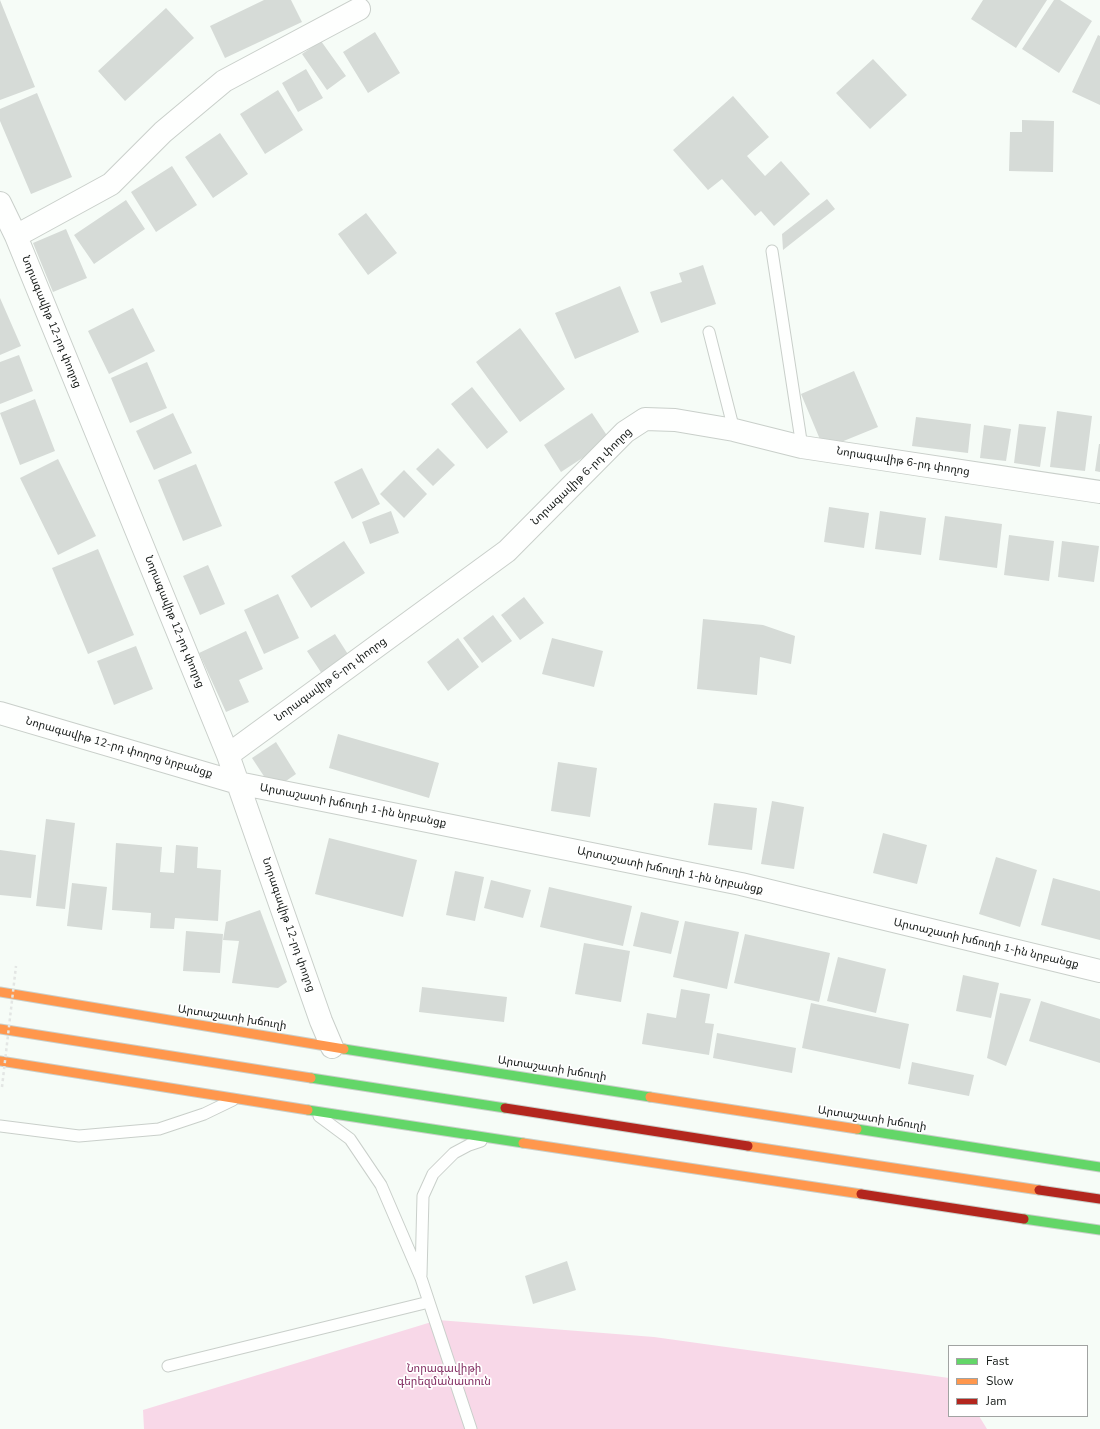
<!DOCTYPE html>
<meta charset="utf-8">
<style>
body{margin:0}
#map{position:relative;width:1100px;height:1429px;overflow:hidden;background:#f6fcf7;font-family:"Nunito Sans",sans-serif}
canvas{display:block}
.legend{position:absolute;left:948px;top:1345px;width:140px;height:72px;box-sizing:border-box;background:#fff;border:1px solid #a1a3a2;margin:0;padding:5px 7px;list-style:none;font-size:12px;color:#151a17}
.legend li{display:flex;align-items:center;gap:8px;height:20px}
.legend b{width:20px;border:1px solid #a1a3a2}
</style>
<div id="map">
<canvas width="1100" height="1429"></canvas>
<ul class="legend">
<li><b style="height:5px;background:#63d668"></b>Fast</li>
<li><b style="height:5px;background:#ff974d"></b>Slow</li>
<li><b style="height:5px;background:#b3261e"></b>Jam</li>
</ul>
</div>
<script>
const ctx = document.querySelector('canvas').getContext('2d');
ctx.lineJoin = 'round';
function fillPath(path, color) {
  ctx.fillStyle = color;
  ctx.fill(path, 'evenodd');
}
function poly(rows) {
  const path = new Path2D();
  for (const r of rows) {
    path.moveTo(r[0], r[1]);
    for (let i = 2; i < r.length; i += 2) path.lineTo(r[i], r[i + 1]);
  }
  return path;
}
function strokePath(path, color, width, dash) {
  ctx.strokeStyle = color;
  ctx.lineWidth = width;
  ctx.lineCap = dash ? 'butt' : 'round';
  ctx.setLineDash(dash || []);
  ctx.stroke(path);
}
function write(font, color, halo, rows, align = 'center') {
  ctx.font = font + ' "Nunito Sans","Noto Sans Armenian",sans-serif';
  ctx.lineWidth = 3.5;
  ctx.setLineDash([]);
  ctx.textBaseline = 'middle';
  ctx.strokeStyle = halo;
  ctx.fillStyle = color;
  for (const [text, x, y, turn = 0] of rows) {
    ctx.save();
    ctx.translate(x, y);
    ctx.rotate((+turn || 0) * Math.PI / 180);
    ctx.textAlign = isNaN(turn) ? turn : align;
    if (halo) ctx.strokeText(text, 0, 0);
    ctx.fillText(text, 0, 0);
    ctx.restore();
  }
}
const green = poly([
 [438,1320,654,1337,949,1378,949,1416,979,1416,987,1429,144,1429,143,1410]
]);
const building = poly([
 [0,0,35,87,0,100],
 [264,0,291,0,302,22,225,58,210,26],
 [983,0,1047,0,1016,48,971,19],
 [1054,0,1060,0,1092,21,1059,73,1022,49],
 [166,8,194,38,125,101,98,71],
 [375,32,400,73,368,93,343,52],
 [1098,35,1100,36,1100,105,1072,92],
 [321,41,346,76,327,90,302,54],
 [873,59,907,95,870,129,836,93],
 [306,69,323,98,298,112,282,83],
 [278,90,303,130,265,154,240,114],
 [37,93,72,177,31,194,0,121,0,109],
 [733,96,769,137,747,156,765,176,781,161,810,194,774,226,761,211,755,216,722,179,708,190,673,150],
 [1022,120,1054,121,1053,172,1009,171,1010,132,1022,132],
 [220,133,248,174,213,198,185,157],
 [172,166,197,205,156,232,131,192],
 [827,199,835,209,783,250,782,234],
 [126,200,145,229,94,264,74,235],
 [366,213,397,253,368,275,338,234],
 [66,229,87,278,53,292,33,243],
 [703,265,716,304,661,323,650,292,682,282,679,273],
 [620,286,639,332,575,359,555,313],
 [0,298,21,346,0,355],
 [133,308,155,351,109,374,88,331],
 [520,328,565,389,520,422,476,362],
 [19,355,33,391,0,404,0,362],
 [147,362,167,408,130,423,111,378],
 [854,371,878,427,824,449,801,394],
 [472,387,508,432,487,449,451,404],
 [35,399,55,451,20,465,0,413],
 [1057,411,1092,416,1085,471,1050,467],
 [173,413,192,453,154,470,136,431],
 [592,413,610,440,561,472,544,445],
 [916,417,971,424,968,453,912,446],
 [1019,424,1046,427,1040,467,1014,463],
 [984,425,1011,429,1006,461,980,458],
 [1099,444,1100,444,1100,472,1095,471],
 [438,448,455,465,433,486,416,469],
 [58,459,96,536,58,555,20,478],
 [196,464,222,526,183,541,158,480],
 [362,468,380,504,352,519,334,482],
 [404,470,427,494,404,518,380,494],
 [829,507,869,513,864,548,824,542],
 [391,511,399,533,370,544,362,522],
 [880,511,926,518,921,555,875,549],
 [945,516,1002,524,997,568,939,560],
 [1009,535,1054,541,1049,581,1004,575],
 [344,541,365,573,311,608,291,576],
 [1062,541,1099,546,1094,582,1058,577],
 [98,549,134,635,88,654,52,568],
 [208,565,225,604,200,615,183,576],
 [278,594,299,638,264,654,244,610],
 [524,597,544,623,520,640,501,615],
 [493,615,512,641,482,663,463,638],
 [703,619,763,625,795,636,791,664,760,657,757,695,697,689],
 [246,631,263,669,239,680,249,702,226,712,199,653],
 [335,634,351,659,324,677,307,651],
 [458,638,479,667,448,691,427,662],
 [552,638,603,651,594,687,542,674],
 [136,646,153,689,114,705,97,661],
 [338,734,439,763,429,798,329,768],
 [276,742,296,774,273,790,252,758],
 [558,762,597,768,590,817,551,811],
 [772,801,804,807,794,869,761,864],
 [714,803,757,808,752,850,708,845],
 [46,819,75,823,65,909,36,906],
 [883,833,927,845,917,884,873,873],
 [329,838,417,860,403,917,315,894],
 [116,843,162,847,160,872,174,873,176,845,198,847,197,868,221,870,218,921,175,918,174,929,150,928,151,913,112,910],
 [0,850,36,855,31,898,0,895],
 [996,857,1037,870,1020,927,979,914],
 [455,871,484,877,475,921,446,915],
 [1053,878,1100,891,1100,940,1041,925],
 [491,880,531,890,523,918,484,908],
 [72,883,107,887,102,930,67,926],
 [549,887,632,906,623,946,540,927],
 [260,910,287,982,278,988,232,983,239,941,223,940,226,922],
 [641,912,679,921,671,954,633,946],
 [685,921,739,932,727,989,673,977],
 [186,931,223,934,220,973,183,971],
 [745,934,830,953,819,1002,734,983],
 [584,943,630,951,621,1002,575,994],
 [838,957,886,969,876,1013,827,1001],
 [963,975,999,983,991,1018,956,1011],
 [422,987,507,997,504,1022,419,1012],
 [681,989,710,994,705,1023,714,1024,709,1055,642,1044,647,1013,676,1018],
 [1000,993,1031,999,1006,1066,987,1058],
 [1041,1001,1100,1019,1100,1063,1029,1041],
 [811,1003,909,1024,900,1069,802,1048],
 [717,1033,796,1048,792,1073,713,1058],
 [912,1062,974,1075,969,1096,908,1084],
 [567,1261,576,1290,533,1304,525,1276]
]);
const lane = poly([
 [772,251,802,447],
 [709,332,734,430],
 [319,1116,350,1139,381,1185,421,1278,471,1429],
 [0,1126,79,1136,159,1129,204,1114,233,1100],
 [421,1275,423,1196,433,1174,454,1153,469,1145,481,1141],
 [168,1366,429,1302]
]);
const street = poly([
 [0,203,16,236,228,755,321,1021,332,1047],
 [16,236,111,184,163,132,224,81,359,9],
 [0,713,238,783,741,884,1100,971],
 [228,755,507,551,625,432,645,419,675,420,734,430,802,447,1100,492]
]);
const fast = poly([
 [344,1049,650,1097],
 [311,1078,505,1108],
 [308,1110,523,1143],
 [857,1129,1100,1167],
 [1024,1219,1100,1230]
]);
const slow = poly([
 [0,992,344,1049],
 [0,1029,311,1078],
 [0,1061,308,1110],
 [650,1097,857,1129],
 [523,1143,861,1194],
 [748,1146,1039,1190]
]);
const jam = poly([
 [505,1108,748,1146],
 [1039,1190,1100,1199],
 [861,1194,1024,1219]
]);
const pathBridge = poly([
 [2,1087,16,966]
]);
const streetNames = [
 ["Նորագավիթ 12-րդ փողոց",51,322,68],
 ["Նորագավիթ 6-րդ փողոց",903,462,9],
 ["Նորագավիթ 6-րդ փողոց",582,477,-44],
 ["Նորագավիթ 12-րդ փողոց",174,622,68],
 ["Նորագավիթ 6-րդ փողոց",331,680,-36],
 ["Նորագավիթ 12-րդ փողոց նրբանցք",119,748,16],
 ["Արտաշատի խճուղի 1-ին նրբանցք",353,806,11],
 ["Արտաշատի խճուղի 1-ին նրբանցք",670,871,12],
 ["Նորագավիթ 12-րդ փողոց",288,925,71],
 ["Արտաշատի խճուղի 1-ին նրբանցք",986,944,13],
 ["Արտաշատի խճուղի",232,1018,9],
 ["Արտաշատի խճուղի",552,1069,9],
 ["Արտաշատի խճուղի",872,1119,9]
];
const parkNames = [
 ["Նորագավիթի",444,1369],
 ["գերեզմանատուն",444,1382]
];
fillPath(green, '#f8d8e8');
fillPath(building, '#d6dbd7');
strokePath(lane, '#c9cfca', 13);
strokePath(street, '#c9cfca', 24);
strokePath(fast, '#c9cfca', 11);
strokePath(slow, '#c9cfca', 11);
strokePath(jam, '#c9cfca', 11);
strokePath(lane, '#fefffe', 11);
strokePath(street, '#fefffe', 22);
strokePath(fast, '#63d668', 9);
strokePath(slow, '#ff974d', 9);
strokePath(jam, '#b3261e', 9);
strokePath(pathBridge, '#e3e6e4', 2.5, [3, 3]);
write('11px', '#151a17', '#fff', streetNames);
write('11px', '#832e62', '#fff', parkNames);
</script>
